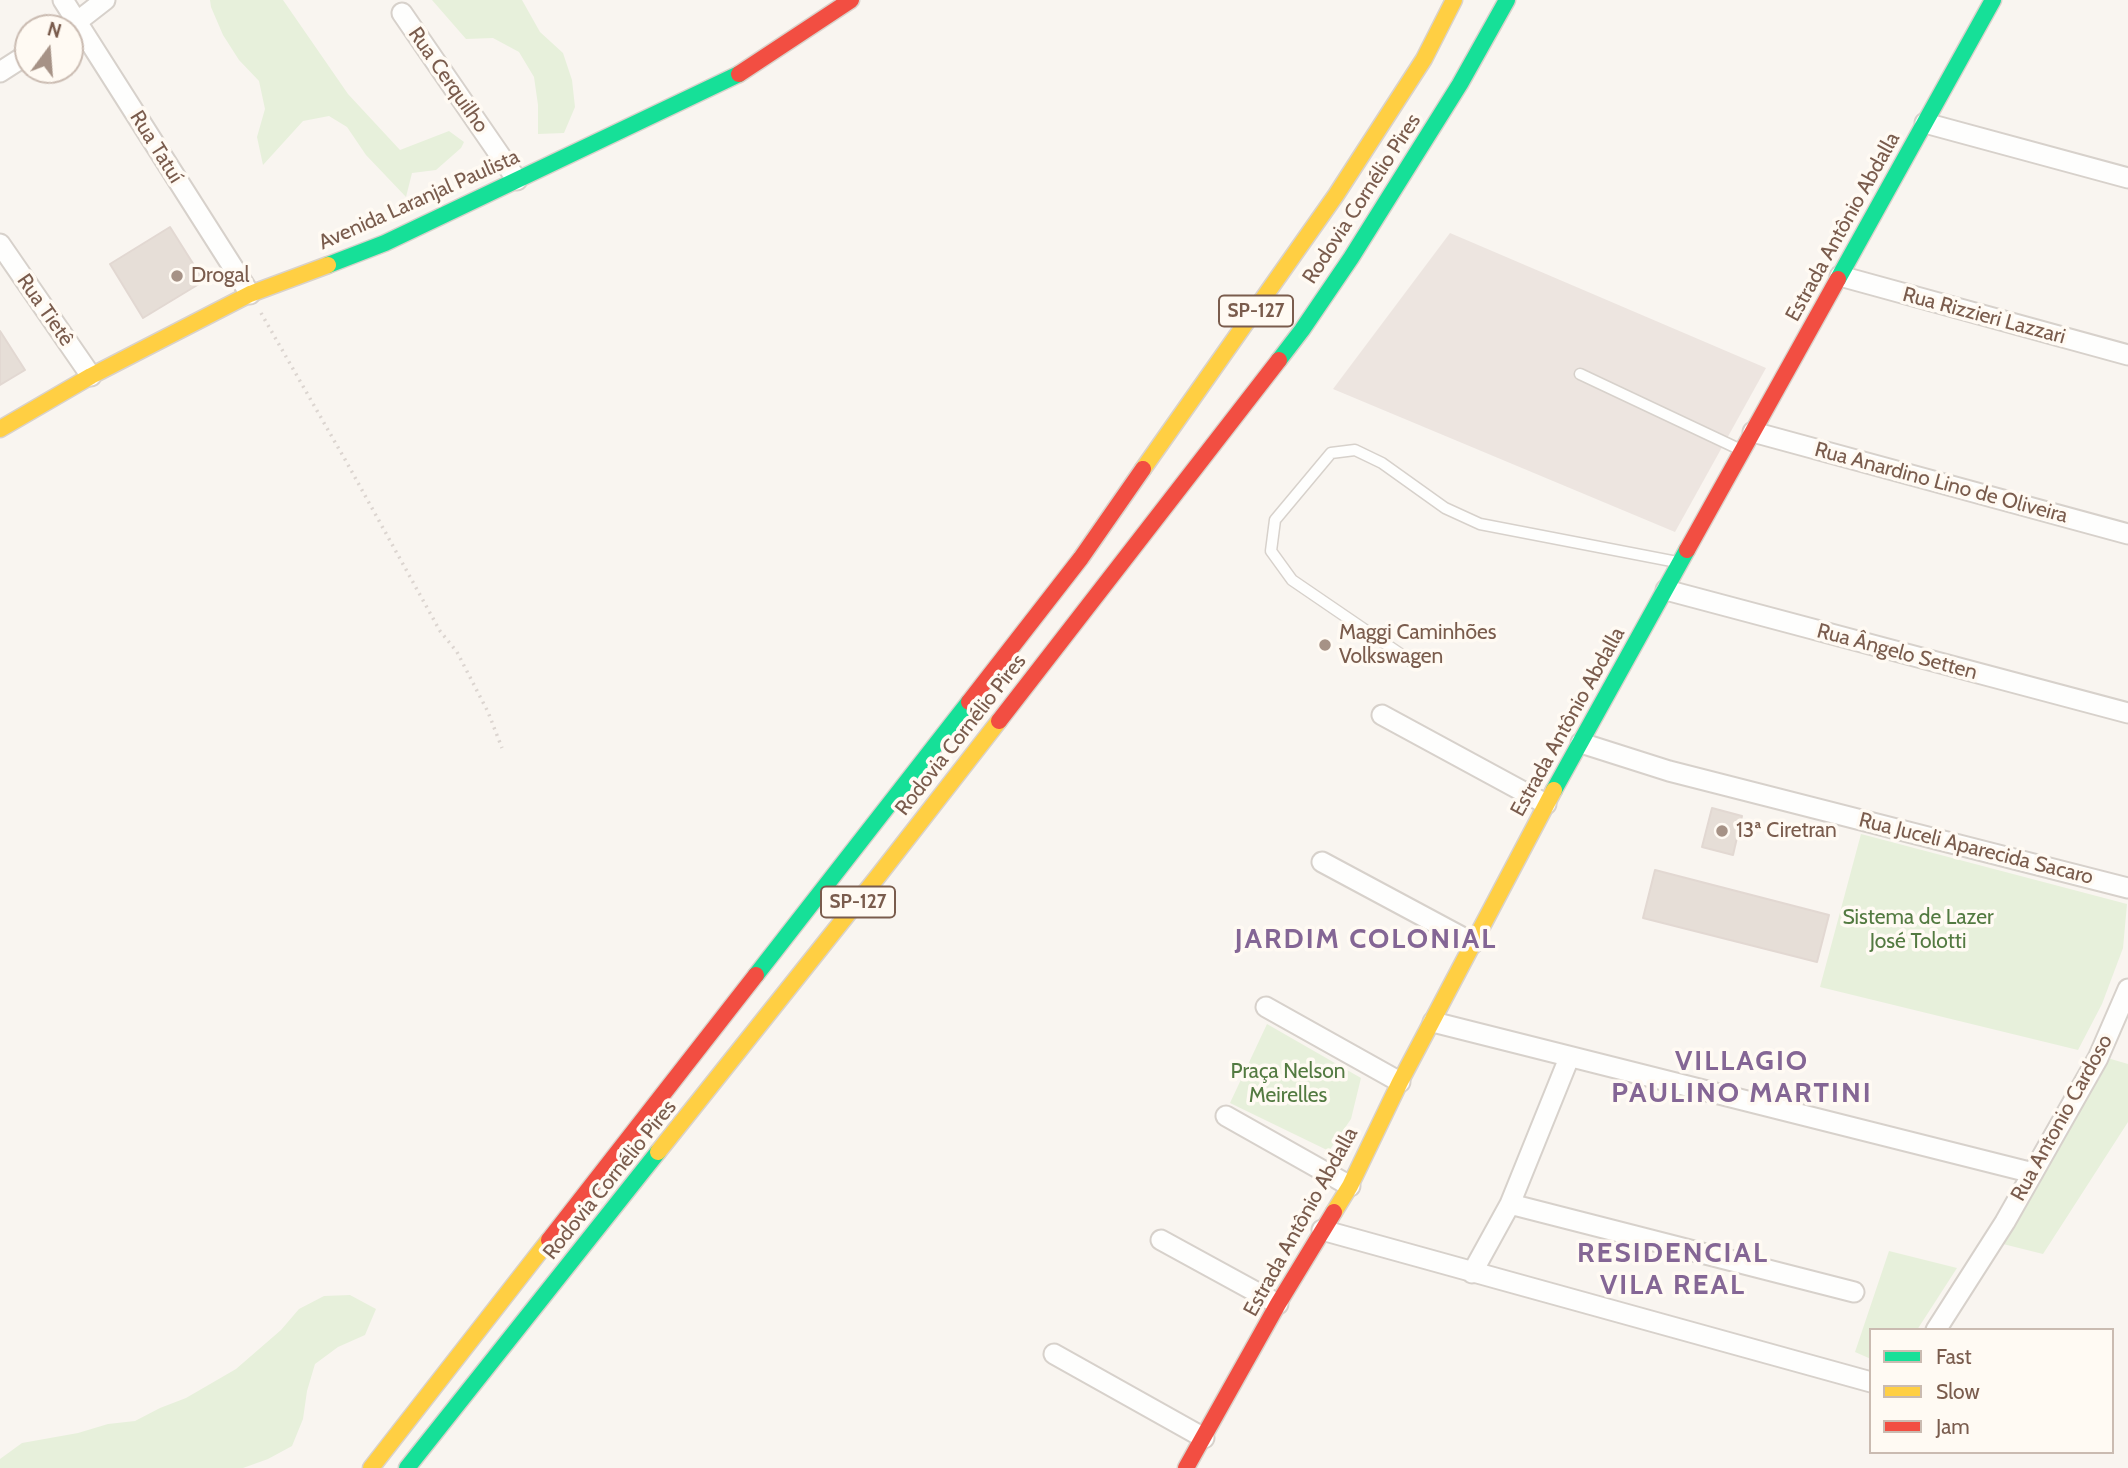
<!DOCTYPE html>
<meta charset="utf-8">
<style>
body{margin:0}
#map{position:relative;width:2128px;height:1468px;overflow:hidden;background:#f9f5f0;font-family:Cabin,sans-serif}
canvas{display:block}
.legend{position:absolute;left:1869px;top:1328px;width:245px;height:126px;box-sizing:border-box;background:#fffaf3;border:2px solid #cabbb1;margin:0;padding:9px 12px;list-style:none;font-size:21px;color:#7a5c4d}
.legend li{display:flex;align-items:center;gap:14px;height:35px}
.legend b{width:35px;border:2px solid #cabbb1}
.north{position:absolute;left:14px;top:14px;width:70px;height:70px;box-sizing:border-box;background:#fffaf3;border:2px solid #cabbb1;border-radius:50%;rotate:16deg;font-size:19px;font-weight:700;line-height:28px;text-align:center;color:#7a5c4d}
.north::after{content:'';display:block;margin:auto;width:24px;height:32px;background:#a69286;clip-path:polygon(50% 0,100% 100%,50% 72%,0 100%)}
</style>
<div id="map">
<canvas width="2128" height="1468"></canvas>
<ul class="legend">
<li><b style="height:9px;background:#16e098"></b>Fast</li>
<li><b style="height:9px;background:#ffcf43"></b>Slow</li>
<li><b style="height:9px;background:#f24e42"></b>Jam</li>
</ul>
<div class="north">N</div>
</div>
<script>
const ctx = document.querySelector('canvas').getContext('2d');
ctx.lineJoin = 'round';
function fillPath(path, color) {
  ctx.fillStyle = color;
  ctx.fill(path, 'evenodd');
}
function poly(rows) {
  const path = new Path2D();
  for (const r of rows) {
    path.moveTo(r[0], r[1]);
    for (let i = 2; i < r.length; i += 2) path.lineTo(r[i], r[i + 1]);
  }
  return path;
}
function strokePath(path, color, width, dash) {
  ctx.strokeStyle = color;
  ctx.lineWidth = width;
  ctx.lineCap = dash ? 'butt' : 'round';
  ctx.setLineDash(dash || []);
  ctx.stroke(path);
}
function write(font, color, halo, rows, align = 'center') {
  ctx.font = font + ' Cabin,sans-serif';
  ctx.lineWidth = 7;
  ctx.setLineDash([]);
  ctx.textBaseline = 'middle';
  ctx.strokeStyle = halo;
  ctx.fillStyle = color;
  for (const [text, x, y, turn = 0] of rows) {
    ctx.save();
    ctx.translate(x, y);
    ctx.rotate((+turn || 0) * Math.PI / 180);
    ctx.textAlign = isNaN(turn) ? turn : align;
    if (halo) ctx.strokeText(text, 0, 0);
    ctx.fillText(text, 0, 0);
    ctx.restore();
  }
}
const industrial = poly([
 [1450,233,1766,368,1675,532,1333,389]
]);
const green = poly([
 [210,0,283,0,348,94,400,150,449,131,464,142,461,148,436,170,412,173,406,197,366,155,347,127,329,116,303,121,263,165,257,137,265,109,259,81,239,60,223,35,211,7],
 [432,0,522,0,540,32,563,53,572,80,575,107,564,133,538,134,538,105,534,77,519,52,493,38,466,39],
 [1861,834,2127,904,2123,948,2102,1004,2078,1050,1820,987],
 [1267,1024,1361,1078,1351,1119,1329,1151,1230,1103],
 [2104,1057,2128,1064,2128,1122,2043,1254,1999,1243],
 [1889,1251,1957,1268,1917,1330,1871,1330,1871,1359,1855,1352],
 [350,1295,376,1309,365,1335,338,1347,315,1364,307,1391,303,1419,292,1446,268,1459,243,1468,0,1468,0,1459,22,1443,78,1433,108,1424,135,1421,160,1408,186,1398,236,1369,281,1330,299,1309,324,1296]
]);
const building = poly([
 [170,227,204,281,143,318,110,264,170,227],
 [0,331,25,370,0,385,0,331],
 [1712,808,1742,816,1733,855,1702,847,1712,808],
 [1655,870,1829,915,1817,962,1643,918,1655,870]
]);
const path = poly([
 [261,313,347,463,440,631,457,652,488,712,502,748]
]);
const lane = poly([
 [1580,374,1739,449],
 [1415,664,1292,580,1271,551,1275,520,1331,453,1355,450,1382,463,1445,508,1480,524,1677,562]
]);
const street = poly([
 [63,0,250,294],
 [402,13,517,180],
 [69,28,105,0],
 [0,72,28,54],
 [1925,123,2128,178],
 [0,244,91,376],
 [1840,276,2128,355],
 [1753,432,2128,534],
 [1666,590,2128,713],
 [1382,715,1546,804],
 [1581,743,1669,771,2128,888],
 [1322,862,1473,943],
 [1266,1007,1400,1082],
 [1433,1022,2033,1173],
 [1226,1116,1350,1186],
 [1510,1204,1854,1292],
 [1322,1230,1871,1382],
 [1161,1240,1278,1304],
 [1472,1273,1510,1204,1569,1058],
 [1936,1330,2005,1222,2098,1058,2128,989],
 [1054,1354,1204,1438]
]);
const fast = poly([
 [328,265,385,243,739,74],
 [1838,279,1993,0],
 [1279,360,1302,330,1351,258,1460,84,1507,0],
 [1554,790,1687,550],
 [756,975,969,702],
 [407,1468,658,1152]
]);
const slow = poly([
 [0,429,91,376,250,294,328,265],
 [1143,469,1336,195,1424,59,1454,0],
 [658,1152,879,875,999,721],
 [1334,1212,1350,1186,1400,1082,1554,790],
 [371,1468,549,1240]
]);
const jam = poly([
 [739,74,851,0],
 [1687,550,1838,279],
 [969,702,1081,558,1143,469],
 [999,721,1279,360],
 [549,1240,756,975],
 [1186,1468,1278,1304,1334,1212]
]);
const markers = [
 [177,276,7,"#a69286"],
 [1325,645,7,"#a69286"],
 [1722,831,7,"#a69286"]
];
const shields = [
 [1256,311,74],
 [858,902,74]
];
const shieldNames = [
 ["SP-127",1256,311],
 ["SP-127",858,902]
];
const streetNames = [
 ["Rua Cerquilho",448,80,55],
 ["Rua Tatuí",156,147,58],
 ["Rodovia Cornélio Pires",1362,199,-57],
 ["Avenida Laranjal Paulista",419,200,-24],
 ["Estrada Antônio Abdalla",1843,227,-61],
 ["Rua Tietê",45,310,55],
 ["Rua Rizzieri Lazzari",1984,316,15],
 ["Rua Anardino Lino de Oliveira",1941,483,15],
 ["Rua Ângelo Setten",1897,652,15],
 ["Estrada Antônio Abdalla",1568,722,-61],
 ["Rodovia Cornélio Pires",961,735,-52],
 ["Rua Juceli Aparecida Sacaro",1976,849,14],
 ["Rua Antonio Cardoso",2062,1118,-61],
 ["Rodovia Cornélio Pires",610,1180,-51],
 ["Estrada Antônio Abdalla",1301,1222,-61]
];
const poiNames = [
 ["Drogal",191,276],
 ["Maggi Caminhões",1339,633],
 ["Volkswagen",1339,657],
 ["13ª Ciretran",1736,831]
];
const parkNames = [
 ["Sistema de Lazer",1918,918],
 ["José Tolotti",1918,942],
 ["Praça Nelson",1288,1072],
 ["Meirelles",1288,1096]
];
const districtNames = [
 ["JARDIM COLONIAL",1366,940],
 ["VILLAGIO",1742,1062],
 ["PAULINO MARTINI",1742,1094],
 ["RESIDENCIAL",1673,1254],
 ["VILA REAL",1673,1286]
];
fillPath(industrial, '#ede5e0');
fillPath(green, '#e7f0db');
fillPath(building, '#e6ded7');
strokePath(building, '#e2d8d2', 2);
strokePath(lane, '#d7d1cb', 13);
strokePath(street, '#d7d1cb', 23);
strokePath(fast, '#d9d2cb', 19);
strokePath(slow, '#d9d2cb', 19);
strokePath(jam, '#d9d2cb', 19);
strokePath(path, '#dcd5d0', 3.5, [2, 5]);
strokePath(lane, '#fefefd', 10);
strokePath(street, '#fefefd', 19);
strokePath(fast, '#16e098', 16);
strokePath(slow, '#ffcf43', 16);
strokePath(jam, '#f24e42', 16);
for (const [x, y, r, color] of markers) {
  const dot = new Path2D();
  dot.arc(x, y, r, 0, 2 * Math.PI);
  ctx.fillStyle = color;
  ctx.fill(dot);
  strokePath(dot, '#fffaf3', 2.5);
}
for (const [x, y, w] of shields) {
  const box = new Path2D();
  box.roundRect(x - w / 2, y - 15.5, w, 31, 5);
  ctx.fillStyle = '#fffaf3';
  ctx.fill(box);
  strokePath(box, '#7a5c4d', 2);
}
write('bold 19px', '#7a5c4d', null, shieldNames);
write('21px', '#7a5c4d', '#fffaf3', streetNames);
write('21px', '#7a5c4d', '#fffaf3', poiNames, 'left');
write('21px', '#537a41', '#fffaf3', parkNames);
ctx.letterSpacing = '2px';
write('bold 28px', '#846695', '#fffaf3', districtNames);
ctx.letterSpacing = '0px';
</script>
